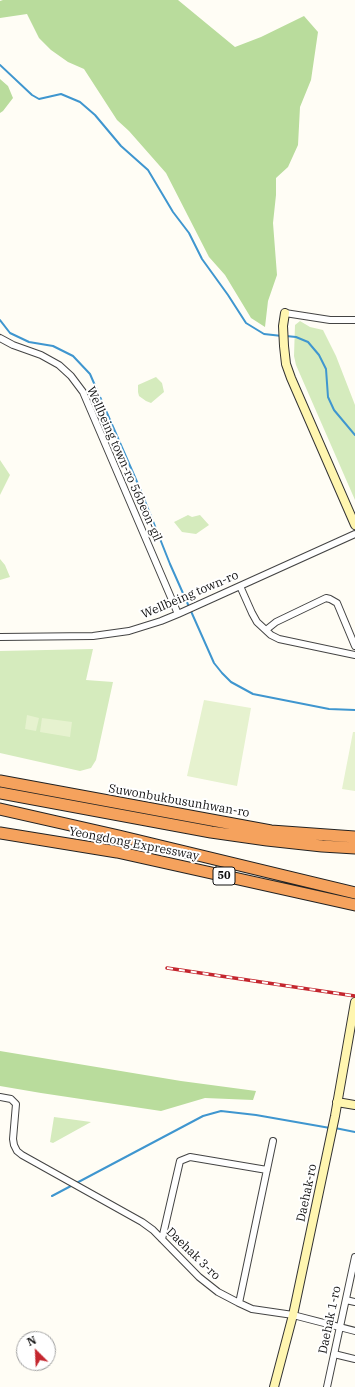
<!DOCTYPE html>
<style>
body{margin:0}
#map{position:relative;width:355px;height:1387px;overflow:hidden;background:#fffdf5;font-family:"IBM Plex Serif",serif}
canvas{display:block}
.north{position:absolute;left:16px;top:1331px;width:40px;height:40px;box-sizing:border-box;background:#fff;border:1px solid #a0a0a0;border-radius:50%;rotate:336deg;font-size:11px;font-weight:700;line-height:16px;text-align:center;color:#111}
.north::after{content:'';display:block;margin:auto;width:14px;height:18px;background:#c4262e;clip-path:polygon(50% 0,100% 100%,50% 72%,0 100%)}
</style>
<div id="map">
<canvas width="355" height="1387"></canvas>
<div class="north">N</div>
</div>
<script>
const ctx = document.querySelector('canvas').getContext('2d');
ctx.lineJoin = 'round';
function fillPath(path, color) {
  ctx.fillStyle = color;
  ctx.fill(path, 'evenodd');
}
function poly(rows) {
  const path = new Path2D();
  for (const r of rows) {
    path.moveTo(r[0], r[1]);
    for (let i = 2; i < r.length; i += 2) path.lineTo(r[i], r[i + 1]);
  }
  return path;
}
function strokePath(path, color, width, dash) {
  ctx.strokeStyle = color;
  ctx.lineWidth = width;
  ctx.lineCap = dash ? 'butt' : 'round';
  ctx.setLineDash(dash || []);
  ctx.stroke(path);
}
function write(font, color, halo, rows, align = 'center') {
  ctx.font = font + ' "IBM Plex Serif",serif';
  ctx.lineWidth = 4;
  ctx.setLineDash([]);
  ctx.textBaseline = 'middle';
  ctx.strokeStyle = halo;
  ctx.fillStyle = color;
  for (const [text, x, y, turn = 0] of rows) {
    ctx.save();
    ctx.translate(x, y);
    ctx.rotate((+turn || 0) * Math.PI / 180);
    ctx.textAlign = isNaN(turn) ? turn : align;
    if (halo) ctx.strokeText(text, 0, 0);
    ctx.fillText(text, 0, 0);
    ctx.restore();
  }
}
const green = poly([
 [300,321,310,327,323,330,336,356,355,405,355,500,296,365,294,356,295,325],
 [156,377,162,383,164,392,151,403,146,401,139,396,138,392,138,385],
 [0,460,10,475,0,495],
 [188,515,192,517,200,515,209,525,196,534,182,532,174,522],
 [0,559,5,565,10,577,0,580],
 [93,649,86,680,113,682,96,760,91,768,80,771,0,753,0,651],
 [54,1117,91,1122,53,1143,50,1142]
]);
const forest = poly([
 [3,0,178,0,235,47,261,37,304,16,318,32,311,80,300,107,298,145,288,167,276,178,276,195,273,223,277,275,268,301,265,327,251,318,225,275,209,257,166,173,129,131,117,120,84,69,68,62,51,50,39,38,27,14,0,18,0,1],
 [0,79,8,86,13,98,3,111,0,113],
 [0,1051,181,1081,256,1091,253,1100,205,1098,161,1111,41,1093,0,1086]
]);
const pitch = poly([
 [204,700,251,708,237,786,187,776],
 [27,715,39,718,36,731,25,729],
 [42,718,72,722,70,737,40,732],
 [353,732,355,732,355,791,342,789]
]);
const stream = poly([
 [0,65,32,95,39,99,61,94,80,102,95,115,121,146,148,170,173,212,189,233,202,259,228,295,246,323,264,334,282,336],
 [0,320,10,333,29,342,53,346,73,356,90,374,141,491,170,564,214,663,222,673,231,682,253,694,329,709,355,710],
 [286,336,296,337,308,342,319,355,326,369,328,397,334,410,355,435],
 [335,1128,355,1132],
 [52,1196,203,1116,221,1111,256,1115,330,1128]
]);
const street = poly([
 [285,313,330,320,355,320],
 [0,338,13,345,41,355,59,365,71,376,83,392,178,614],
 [240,586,252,613,257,622,271,635,279,639,355,655],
 [266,630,276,622,326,598,330,599,337,603,355,646],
 [0,637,93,636,129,631,161,621,178,614,355,534],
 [0,1097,11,1099,16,1104,13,1139,14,1145,17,1151,22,1155,142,1222,153,1230,199,1277,218,1292,239,1303,252,1309,293,1315,355,1331],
 [162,1239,180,1161,190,1157,267,1170],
 [346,1300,355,1302],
 [239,1303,273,1141],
 [334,1354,355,1359],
 [327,1387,355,1257]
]);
const secondary = poly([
 [285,313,283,326,284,346,286,364,291,378,355,525],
 [337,1102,355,1105],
 [274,1387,293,1315,335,1116,355,1002]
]);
const highway = poly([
 [0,781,271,831,355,837],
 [0,793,211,832,267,840,322,846,355,848],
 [0,809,119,836,355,893],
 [0,833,117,852,355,905]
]);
const rail = poly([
 [167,968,355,996]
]);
const shields = [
 [224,876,22]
];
const shieldNames = [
 ["50",224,876]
];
const streetNames = [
 ["Wellbeing town-ro 56beon-gil",124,464,66],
 ["Wellbeing town-ro",190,595,-23],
 ["Suwonbukbusunhwan-ro",179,801,10],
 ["Yeongdong Expressway",134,844,11],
 ["Daehak-ro",307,1193,-78],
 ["Daehak 3-ro",193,1254,44],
 ["Daehak 1-ro",330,1320,-78]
];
fillPath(green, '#d5ebbd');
fillPath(forest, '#b9dc9c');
fillPath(pitch, '#e6f2cf');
strokePath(stream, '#3f96cf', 2);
strokePath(street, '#444', 8);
strokePath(secondary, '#333', 10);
strokePath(highway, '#222', 13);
strokePath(street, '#fff', 6);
strokePath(secondary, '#fff6b0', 8);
strokePath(highway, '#f5a25d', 11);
strokePath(rail, '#c4262e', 3.5);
strokePath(rail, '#fff', 2, [6]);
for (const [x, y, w] of shields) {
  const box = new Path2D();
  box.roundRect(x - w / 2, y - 9, w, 18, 3);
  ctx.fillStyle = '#fff';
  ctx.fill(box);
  strokePath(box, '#111', 1);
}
write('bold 11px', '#111', null, shieldNames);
write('12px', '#111', '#fff', streetNames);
</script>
